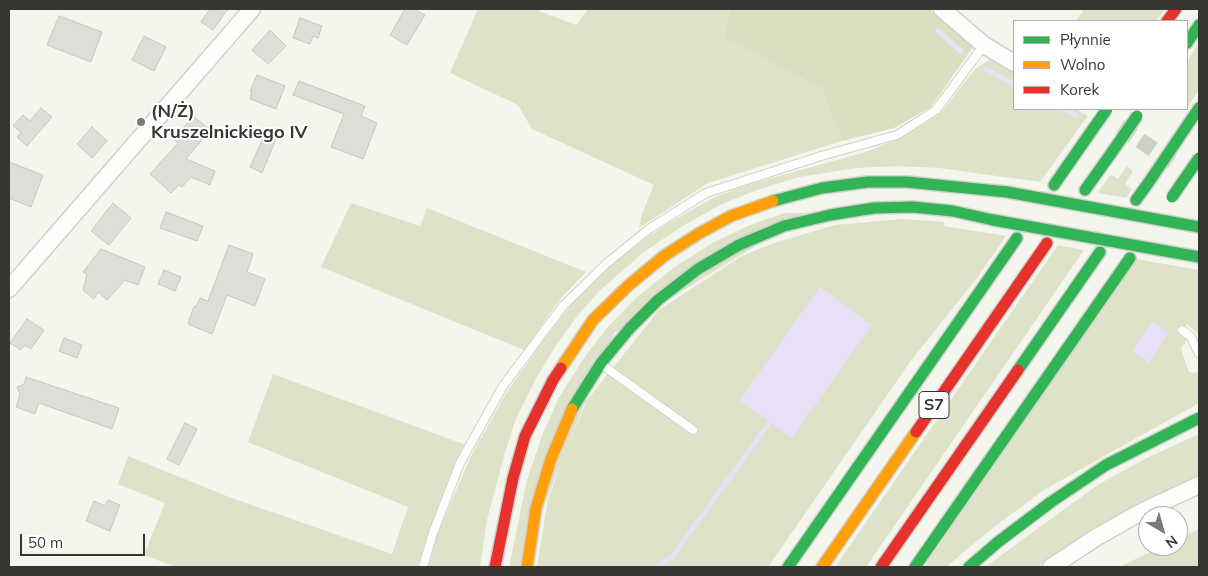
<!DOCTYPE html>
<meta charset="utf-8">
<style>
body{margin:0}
#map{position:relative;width:1208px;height:576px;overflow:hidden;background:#f4f6ee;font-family:Mulish,sans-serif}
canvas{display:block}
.frame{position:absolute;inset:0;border:10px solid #363732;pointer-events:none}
.legend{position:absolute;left:1013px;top:20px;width:175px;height:90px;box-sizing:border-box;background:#fff;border:1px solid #afafad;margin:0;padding:6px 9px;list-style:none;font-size:15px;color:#363732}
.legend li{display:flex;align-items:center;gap:10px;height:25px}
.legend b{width:25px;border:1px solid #afafad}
.north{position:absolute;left:1138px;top:506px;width:50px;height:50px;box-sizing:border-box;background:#fff;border:1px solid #afafad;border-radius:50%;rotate:142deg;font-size:14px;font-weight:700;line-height:20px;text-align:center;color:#363732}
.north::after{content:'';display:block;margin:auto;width:18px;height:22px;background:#787a74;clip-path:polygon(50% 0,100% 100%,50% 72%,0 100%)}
.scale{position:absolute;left:20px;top:534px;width:125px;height:22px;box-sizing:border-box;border:2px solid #363732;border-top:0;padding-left:6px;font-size:15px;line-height:18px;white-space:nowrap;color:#363732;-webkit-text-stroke:4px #fff;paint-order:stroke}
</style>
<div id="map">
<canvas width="1208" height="576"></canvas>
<div class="frame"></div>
<ul class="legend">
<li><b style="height:6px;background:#30b455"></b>Płynnie</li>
<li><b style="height:6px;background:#ff9f0a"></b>Wolno</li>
<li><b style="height:6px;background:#e5322d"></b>Korek</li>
</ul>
<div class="north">N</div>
<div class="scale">50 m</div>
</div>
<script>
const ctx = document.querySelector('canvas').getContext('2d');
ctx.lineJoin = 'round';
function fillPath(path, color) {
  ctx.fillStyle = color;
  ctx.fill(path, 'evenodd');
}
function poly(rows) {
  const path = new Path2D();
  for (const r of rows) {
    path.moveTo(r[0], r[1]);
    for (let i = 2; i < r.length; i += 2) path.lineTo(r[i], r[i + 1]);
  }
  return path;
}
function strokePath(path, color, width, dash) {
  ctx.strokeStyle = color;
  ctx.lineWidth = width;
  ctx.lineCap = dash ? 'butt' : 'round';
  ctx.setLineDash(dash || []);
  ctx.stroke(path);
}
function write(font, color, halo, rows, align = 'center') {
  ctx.font = font + ' Mulish,sans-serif';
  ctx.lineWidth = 4;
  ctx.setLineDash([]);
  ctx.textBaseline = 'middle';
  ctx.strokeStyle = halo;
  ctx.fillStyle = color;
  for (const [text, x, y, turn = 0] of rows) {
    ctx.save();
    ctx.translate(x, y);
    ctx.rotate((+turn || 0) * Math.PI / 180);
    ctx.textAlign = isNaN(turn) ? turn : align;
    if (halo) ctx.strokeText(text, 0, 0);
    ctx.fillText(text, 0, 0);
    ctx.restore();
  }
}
const green = poly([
 [478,9,534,9,576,25,588,9,731,9,723,38,821,88,842,141,708,183,639,228,642,214,654,185,532,129,518,105,450,73],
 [1084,9,1165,9,1156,21,1076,21],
 [1199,42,1199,90,1187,108,1187,61],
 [992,58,1014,71,1014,109,1076,109,1088,116,1040,182,939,168,896,166,856,168,799,177,757,190,720,205,681,227,644,252,598,292,575,319,555,347,537,377,515,421,504,456,487,520,480,567,428,567,437,535,471,456,505,395,546,336,578,297,604,271,633,247,669,223,715,197,746,185,866,152,900,138,939,115,975,69],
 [1127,166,1133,171,1125,184,1132,189,1126,198,1098,193,1111,174,1118,179],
 [351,203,420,226,427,208,586,272,561,298,524,350,321,267],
 [784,213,809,213,614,333,519,567,509,567,527,480,542,436,558,399,586,355,607,328,636,298,673,268,714,242,748,226],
 [902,219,944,222,944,226,1006,236,977,278,910,362,768,567,537,567,548,499,584,404,659,310,740,257,771,244,835,225],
 [1058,245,1084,250,866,567,835,567],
 [1136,259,1199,270,1199,335,1187,324,1181,333,1187,339,1181,349,1189,372,1194,373,1199,371,1199,403,1044,490,994,527,946,567,924,567],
 [273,374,466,445,428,534,417,567,176,567,144,555,165,503,118,484,128,456,229,497,392,554,408,507,248,442],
 [1199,434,1199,477,1163,493,1090,532,1037,567,985,567,1099,484,1147,458],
 [1199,529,1199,567,1119,567,1163,546,1178,546,1178,539]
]);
const forest = poly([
 [731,9,930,9,936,16,973,47,931,107,894,128,842,141,821,88,723,38]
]);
const water = poly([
 [820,287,872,325,792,438,740,400],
 [1153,321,1168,333,1148,363,1132,350]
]);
const stream = poly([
 [938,31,961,51],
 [986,69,1014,84],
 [1063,109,1076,115],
 [658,567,672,557,770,422]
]);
const building = poly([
 [210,9,228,9,213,30,201,22,210,9],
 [405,9,414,9,425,15,407,45,390,35,405,9],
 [59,16,102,32,91,62,47,45,59,16],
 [300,18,322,26,318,38,313,36,310,44,293,38,300,18],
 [270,30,286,46,268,64,252,50,270,30],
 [144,36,166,47,154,71,132,60,144,36],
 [257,75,285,86,276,109,250,99,252,91,250,91,257,75],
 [299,81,365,106,361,116,377,123,363,159,331,147,344,114,293,95,299,81],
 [41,108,52,117,27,146,17,137,21,132,13,126,23,115,30,121,41,108],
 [193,116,210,130,186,159,215,171,210,185,191,177,182,187,179,185,171,193,150,174,178,143,174,139,193,116],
 [92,127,107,141,92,158,77,144,92,127],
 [265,134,276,139,262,173,250,167,265,134],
 [9,162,43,175,31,207,9,198,9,162],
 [113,203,131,218,109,245,91,231,113,203],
 [166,212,203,226,197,241,160,228,166,212],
 [229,245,253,254,247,272,265,279,255,306,227,295,212,334,188,324,194,306,196,307,200,298,208,301,229,245],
 [101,249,145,267,138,285,125,280,107,300,98,292,94,299,83,290,87,274,83,272,101,249],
 [164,270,181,277,175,291,158,284,164,270],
 [27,319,44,330,31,349,25,345,21,350,10,343,27,319],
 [64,338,82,345,77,358,59,351,64,338],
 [26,377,119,408,112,429,39,403,35,414,16,407,20,394,17,387,24,384,26,377],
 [185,423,197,429,179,465,167,459,185,423],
 [108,500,120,505,110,531,86,521,94,501,105,506,108,500]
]);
const streetTunnel = poly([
 [1120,127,1172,162]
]);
const lane = poly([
 [1182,330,1191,337,1199,354],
 [605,367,693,430],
 [423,567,433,533,460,463,503,386,563,306,607,263,649,229,706,193,821,156,897,135,936,110,984,45]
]);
const street = poly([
 [942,9,984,45,1014,63],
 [9,289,252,9],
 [1051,567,1097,537,1141,512,1199,485]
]);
const fast = poly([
 [1187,43,1199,25],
 [1176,142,1199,108],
 [1054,185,1086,139],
 [1085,190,1110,155],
 [1136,200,1149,182],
 [773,201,822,188,868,182,907,182,1007,192],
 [1018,370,1100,252],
 [572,409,601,363,630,328,658,300,698,269,739,245,784,226,830,215,874,208,913,207,953,211,993,220],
 [788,567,1017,238],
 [915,567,1130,258],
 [969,567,998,542,1051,502,1106,465,1199,418]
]);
const slow = poly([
 [561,368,593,320,629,285,664,256,698,234,731,216,773,201],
 [527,567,536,508,551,459,572,409],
 [822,567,916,432]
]);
const jam = poly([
 [1167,21,1176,9],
 [916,432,1047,243],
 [495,567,513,478,525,436,553,380,561,368],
 [881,567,1018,370]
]);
const fastBridge = poly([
 [1086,139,1107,109],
 [1110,155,1137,116],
 [1149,182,1176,142],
 [1007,192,1199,227],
 [1172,197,1199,158],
 [993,220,1199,257]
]);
const markers = [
 [141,122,5,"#787a74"]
];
const shields = [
 [934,405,30]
];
const shieldNames = [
 ["S7",934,405]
];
const poiNames = [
 ["(N/Ż)",151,112],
 ["Kruszelnickiego IV",151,133]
];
fillPath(green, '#dde2c9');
fillPath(forest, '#dadfc2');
fillPath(water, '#e9e0f7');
strokePath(stream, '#e9e0f7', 5);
fillPath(building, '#dcded8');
strokePath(building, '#c6c7c1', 1);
strokePath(streetTunnel, '#ced0c8', 16, [16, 8]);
strokePath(lane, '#d0d1cb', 10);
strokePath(street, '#d0d1cb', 19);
strokePath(fast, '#d0d1cb', 14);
strokePath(slow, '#d0d1cb', 14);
strokePath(jam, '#d0d1cb', 14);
strokePath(lane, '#fdfefc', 8);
strokePath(street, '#fdfefc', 16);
strokePath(fast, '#30b455', 11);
strokePath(slow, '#ff9f0a', 11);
strokePath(jam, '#e5322d', 11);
strokePath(fastBridge, '#d0d1cb', 14, []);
strokePath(fastBridge, '#30b455', 11);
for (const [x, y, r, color] of markers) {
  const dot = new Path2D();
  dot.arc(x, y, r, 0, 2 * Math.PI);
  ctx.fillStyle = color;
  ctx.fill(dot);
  strokePath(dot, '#fff', 2);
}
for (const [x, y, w] of shields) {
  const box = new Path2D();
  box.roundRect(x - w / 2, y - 13.5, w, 27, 4);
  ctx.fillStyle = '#fff';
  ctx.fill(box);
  strokePath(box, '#363732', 1);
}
write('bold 16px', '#363732', null, shieldNames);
write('bold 18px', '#363732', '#fff', poiNames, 'left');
</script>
